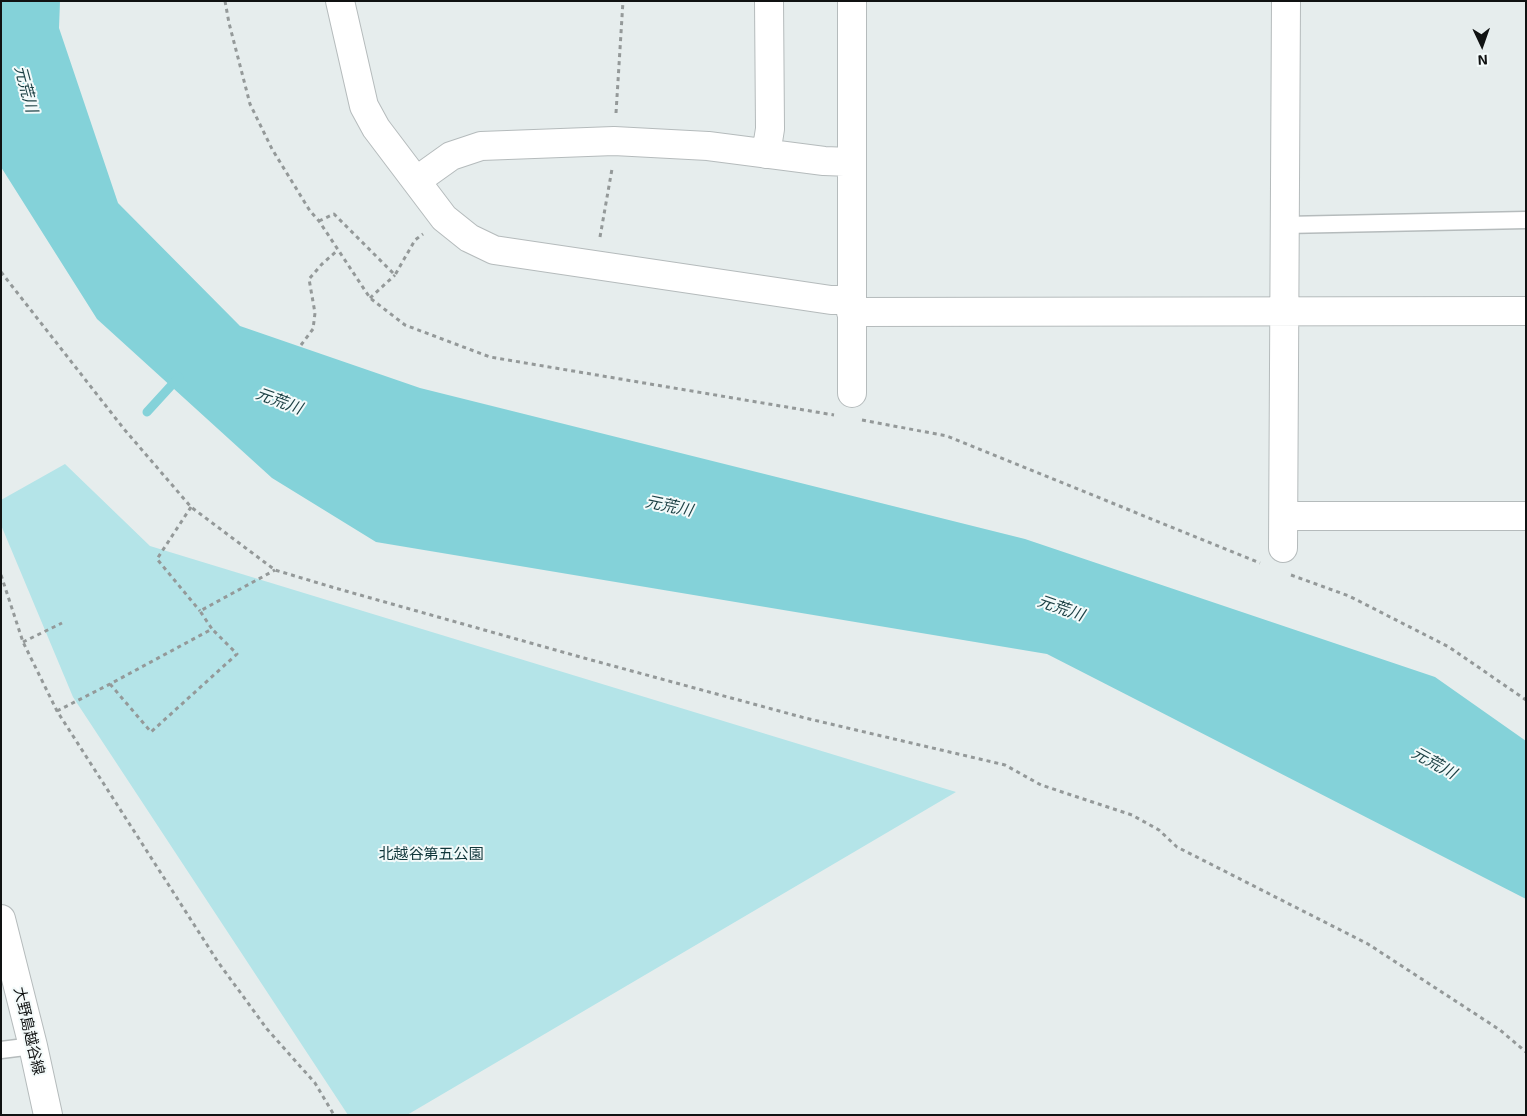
<!DOCTYPE html>
<meta charset="utf-8">
<style>
body{margin:0}
#map{position:relative;width:1527px;height:1116px;overflow:hidden;background:#e6eded;font-family:"Exo 2",sans-serif}
canvas{display:block}
.frame{position:absolute;inset:0;border:2px solid #101212;pointer-events:none}
.north{position:absolute;left:1457px;top:20px;width:50px;height:50px;-webkit-text-stroke:4px #f3fafa;paint-order:stroke;rotate:177deg;font-size:14px;font-weight:700;line-height:20px;text-align:center;color:#101212}
.north::after{content:'';display:block;margin:auto;width:18px;height:22px;background:#101212;clip-path:polygon(50% 0,100% 100%,50% 72%,0 100%)}
</style>
<div id="map">
<canvas width="1527" height="1116"></canvas>
<div class="frame"></div>
<div class="north">N</div>
</div>
<script>
const ctx = document.querySelector('canvas').getContext('2d');
ctx.lineJoin = 'round';
function fillPath(path, color) {
  ctx.fillStyle = color;
  ctx.fill(path, 'evenodd');
}
function poly(rows) {
  const path = new Path2D();
  for (const r of rows) {
    path.moveTo(r[0], r[1]);
    for (let i = 2; i < r.length; i += 2) path.lineTo(r[i], r[i + 1]);
  }
  return path;
}
function strokePath(path, color, width, dash) {
  ctx.strokeStyle = color;
  ctx.lineWidth = width;
  ctx.lineCap = dash ? 'butt' : 'round';
  ctx.setLineDash(dash || []);
  ctx.stroke(path);
}
function write(font, color, halo, rows, align = 'center') {
  ctx.font = font + ' "Exo 2","Noto Sans JP",sans-serif';
  ctx.lineWidth = 4;
  ctx.setLineDash([]);
  ctx.textBaseline = 'middle';
  ctx.strokeStyle = halo;
  ctx.fillStyle = color;
  for (const [text, x, y, turn = 0] of rows) {
    ctx.save();
    ctx.translate(x, y);
    ctx.rotate((+turn || 0) * Math.PI / 180);
    ctx.textAlign = isNaN(turn) ? turn : align;
    if (halo) ctx.strokeText(text, 0, 0);
    ctx.fillText(text, 0, 0);
    ctx.restore();
  }
}
const green = poly([
 [65,464,150,546,956,792,407,1115,348,1115,73,697,1,525,1,500]
]);
const water = poly([
 [1,1,60,1,59,28,118,203,240,326,420,388,1025,539,1435,677,1526,741,1526,899,1047,654,376,542,272,478,97,319,1,167]
]);
const stream = poly([
 [147,412,179,377]
]);
const path = poly([
 [225,1,229,23,250,104,272,149,310,211,319,221,370,298,405,325,490,357,834,415],
 [616,113,623,1],
 [319,221,334,214,395,275,415,240,423,234],
 [600,237,612,169],
 [1,272,124,429,191,507,275,570,335,588,584,658,805,718,1005,765,1041,785,1132,815,1159,830,1177,847,1368,944,1500,1030,1526,1052],
 [370,298,395,275],
 [301,345,313,329,315,313,309,279,322,264,338,250],
 [862,420,947,436,1260,563],
 [191,507,157,559,200,611],
 [1,575,23,642,57,711,218,962,267,1029,315,1083,334,1115],
 [1291,575,1349,596,1449,647,1526,700],
 [23,642,62,623],
 [110,684,151,732,237,654,212,629],
 [57,711,110,684,212,629,200,611,275,570]
]);
const service = poly([
 [1285,225,1526,220],
 [1,1050,33,1046]
]);
const minor = poly([
 [340,1,364,106,376,128,444,218,469,238,494,250,831,300,851,300],
 [766,154,770,129,769,1],
 [416,181,451,156,481,146,614,141,708,146,824,161,851,162],
 [851,312,1526,311],
 [852,393,852,1],
 [1284,516,1526,516],
 [1283,548,1286,1]
]);
const secondary = poly([
 [1,919,33,1046,48,1115]
]);
const parkNames = [
 ["北越谷第五公園",431,854]
];
const streetNames = [
 ["大野島越谷線",29,1031,77]
];
const waterNames = [
 ["元荒川",26,89,75],
 ["元荒川",279,401,20],
 ["元荒川",669,506,12],
 ["元荒川",1061,608,19],
 ["元荒川",1434,763,29]
];
fillPath(green, '#b4e4e8');
fillPath(water, '#84d2d9');
strokePath(stream, '#84d2d9', 9);
strokePath(service, '#b5bbbc', 19);
strokePath(minor, '#b5bbbc', 30);
strokePath(secondary, '#b5bbbc', 30);
strokePath(path, '#949999', 3, [4, 4]);
strokePath(service, '#fff', 16);
strokePath(minor, '#fff', 28);
strokePath(secondary, '#fff', 28);
write('15px', '#10363a', '#f3fafa', parkNames);
write('15px', '#101212', '#f3fafa', streetNames);
write('italic 16px', '#1a3f43', '#f3fafa', waterNames);
</script>
